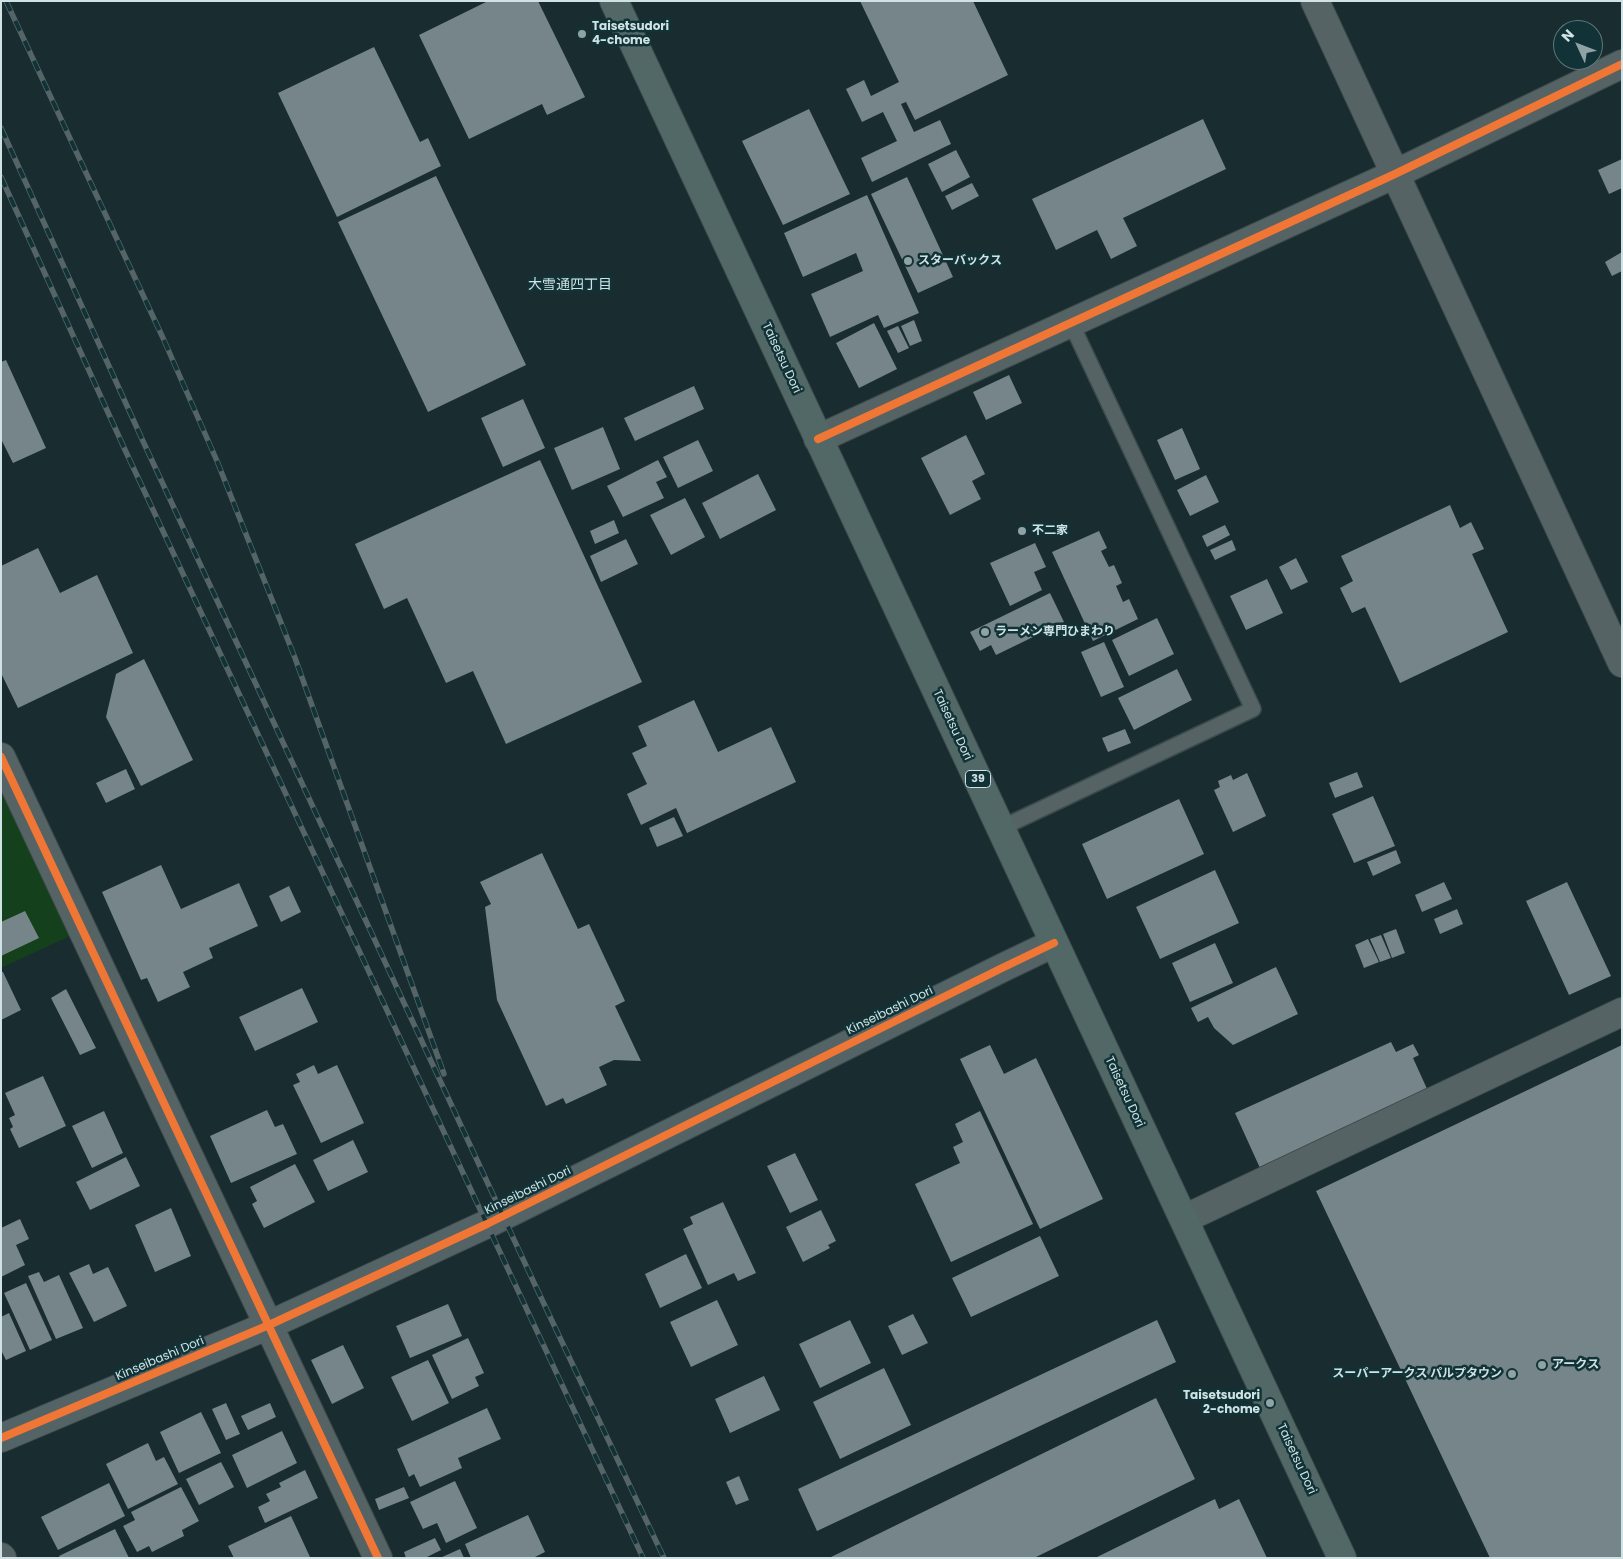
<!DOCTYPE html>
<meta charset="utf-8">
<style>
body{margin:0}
#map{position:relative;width:1623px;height:1559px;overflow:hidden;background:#192c2f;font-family:Poppins,sans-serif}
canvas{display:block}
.frame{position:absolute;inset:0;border:2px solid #d0e2e4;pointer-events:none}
.north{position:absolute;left:1553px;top:20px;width:50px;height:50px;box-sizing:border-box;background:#113337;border:1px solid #5d797c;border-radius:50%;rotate:313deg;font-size:14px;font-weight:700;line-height:20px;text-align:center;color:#d0e2e4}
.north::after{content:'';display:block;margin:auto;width:18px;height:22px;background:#90a2a5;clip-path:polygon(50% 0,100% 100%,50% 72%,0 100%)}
</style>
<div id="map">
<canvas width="1623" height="1559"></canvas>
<div class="frame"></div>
<div class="north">N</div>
</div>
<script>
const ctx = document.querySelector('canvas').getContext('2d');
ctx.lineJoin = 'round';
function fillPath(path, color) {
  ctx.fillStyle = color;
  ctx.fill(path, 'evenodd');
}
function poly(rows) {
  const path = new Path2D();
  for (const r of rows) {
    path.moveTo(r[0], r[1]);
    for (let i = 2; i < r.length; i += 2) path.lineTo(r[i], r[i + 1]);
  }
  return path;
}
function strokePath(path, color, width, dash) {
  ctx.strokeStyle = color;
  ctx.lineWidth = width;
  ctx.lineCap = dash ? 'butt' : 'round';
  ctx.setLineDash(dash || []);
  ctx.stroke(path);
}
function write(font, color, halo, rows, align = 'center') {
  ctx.font = font + ' Poppins,"Noto Sans JP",sans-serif';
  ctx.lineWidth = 5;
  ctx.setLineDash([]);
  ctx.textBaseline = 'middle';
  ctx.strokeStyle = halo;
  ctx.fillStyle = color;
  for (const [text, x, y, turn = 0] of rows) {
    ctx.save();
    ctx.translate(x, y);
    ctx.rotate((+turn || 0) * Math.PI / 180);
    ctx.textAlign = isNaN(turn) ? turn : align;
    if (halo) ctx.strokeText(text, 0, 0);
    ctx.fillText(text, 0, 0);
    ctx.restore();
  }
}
const green = poly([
 [1,757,83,930,1,968]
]);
const building = poly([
 [488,1,538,1,585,97,547,115,542,104,469,139,419,35],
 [860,1,973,1,1008,75,915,120,906,102,901,104,914,132,940,120,951,144,872,182,861,158,897,141,883,112,862,122,846,89,864,80,871,96,899,82],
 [374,47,420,142,428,138,441,166,337,217,278,93],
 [809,109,850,194,783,225,742,141],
 [1203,119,1226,169,1123,218,1137,246,1111,259,1097,230,1056,250,1032,199],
 [956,150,970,177,942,192,928,164],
 [1622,159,1622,188,1609,194,1598,170],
 [436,176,526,365,428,412,338,222],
 [907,177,953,277,918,293,871,194],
 [972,183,979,196,952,210,945,196],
 [867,195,919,313,884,328,878,315,830,337,811,294,863,271,856,253,803,277,784,233],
 [1622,252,1622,271,1612,276,1605,262],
 [914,320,922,341,910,346,901,326],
 [874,323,897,369,859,388,836,343],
 [898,326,909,348,898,353,887,331],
 [6,360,46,448,13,463,1,439,1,362],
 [1009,375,1022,403,986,420,973,392],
 [694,386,704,409,635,441,624,418],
 [523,399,545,448,503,467,481,418],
 [603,427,620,469,572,490,554,448],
 [1182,428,1200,469,1175,480,1157,440],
 [966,435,985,474,972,481,981,499,950,515,921,458],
 [698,440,713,471,678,488,663,457],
 [540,460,642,682,506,744,473,671,446,683,407,598,384,609,355,544],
 [658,460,667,477,656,482,664,498,623,517,607,486],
 [758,474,776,510,720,539,702,503],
 [1206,475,1219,502,1190,516,1177,490],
 [685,498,705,537,671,555,650,515],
 [1450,505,1460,528,1471,522,1484,549,1472,554,1508,632,1400,683,1365,607,1352,613,1340,588,1353,581,1341,556],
 [614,520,619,533,595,544,590,531],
 [1225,525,1230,535,1207,547,1202,536],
 [1099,531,1107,548,1101,551,1109,567,1114,565,1122,583,1116,586,1123,602,1129,599,1138,619,1093,641,1052,552],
 [626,539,638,564,601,582,590,556],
 [1232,540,1236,550,1215,560,1210,550],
 [1035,543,1046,567,1034,572,1042,590,1010,606,990,563],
 [38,548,60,593,97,575,133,653,18,708,1,673,1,566],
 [1296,558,1308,582,1291,590,1279,567],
 [1267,579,1283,613,1246,630,1230,596],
 [1050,593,1064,622,996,655,991,645,980,651,970,632],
 [1157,618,1174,654,1129,676,1112,640],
 [1104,642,1124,687,1101,697,1081,652],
 [144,659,193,760,141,786,106,717,116,674],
 [1177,669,1192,700,1134,730,1118,698],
 [694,700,718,752,771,727,796,782,687,833,676,808,641,825,627,794,647,784,632,753,647,746,638,726],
 [1125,729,1131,743,1108,752,1102,738],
 [126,769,135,789,106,803,96,783],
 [1357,772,1363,787,1335,798,1329,783],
 [1247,773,1266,816,1233,832,1214,790,1220,787,1218,781,1231,775,1233,780],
 [1373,796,1395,846,1354,863,1332,814],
 [1179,799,1204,854,1107,899,1082,844],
 [674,817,683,836,657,847,649,828],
 [1396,850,1401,863,1373,876,1367,862],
 [542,853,578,929,589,924,625,1001,615,1006,641,1061,614,1060,599,1067,607,1085,566,1104,563,1098,546,1106,497,1000,485,907,491,904,480,882],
 [161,865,181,909,239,883,258,926,209,948,213,958,183,972,190,987,158,1002,147,978,141,980,102,892],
 [1215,870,1239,923,1160,959,1136,907],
 [1444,882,1452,899,1422,912,1415,895],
 [1567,882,1611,976,1569,995,1526,901],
 [289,886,301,912,281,922,269,896],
 [1457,909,1463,924,1440,934,1434,919],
 [25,911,39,938,1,956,1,922],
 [1396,929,1405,953,1392,958,1383,934],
 [1381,935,1391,958,1380,962,1370,939],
 [1368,939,1379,962,1364,968,1355,945],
 [1215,943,1233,983,1190,1002,1172,963],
 [1276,967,1298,1014,1233,1045,1214,1028,1208,1017,1198,1022,1191,1008],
 [1,972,3,972,21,1010,1,1020],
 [302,988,318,1022,255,1051,239,1017],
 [66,989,96,1048,80,1055,51,998],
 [1391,1042,1396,1052,1413,1044,1419,1055,1413,1058,1428,1091,1260,1168,1235,1113],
 [990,1045,1004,1074,1036,1058,1103,1199,1040,1229,960,1059],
 [1622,1045,1622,1558,1490,1558,1316,1191],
 [314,1065,318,1074,337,1065,364,1123,321,1143,293,1085,300,1082,296,1074],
 [43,1076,66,1126,19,1148,10,1129,13,1127,9,1118,15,1115,5,1093],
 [267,1110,275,1127,283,1124,297,1154,231,1183,210,1136],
 [104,1111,123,1153,92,1168,72,1126],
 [980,1111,1033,1224,951,1262,915,1184,960,1163,953,1147,963,1142,955,1124],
 [353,1140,368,1172,328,1191,313,1160],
 [795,1153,818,1200,790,1213,767,1166],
 [126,1157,140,1186,90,1210,76,1182],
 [295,1164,315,1202,264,1228,252,1204,257,1201,250,1187],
 [723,1202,756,1273,738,1281,734,1273,708,1285,683,1229,693,1224,690,1217],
 [171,1208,191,1256,155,1272,135,1225],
 [821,1210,836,1241,828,1245,830,1248,803,1262,786,1227],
 [20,1219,29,1239,16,1245,25,1265,1,1277,1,1228],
 [1040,1236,1059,1276,971,1317,952,1278],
 [686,1254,702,1288,660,1308,645,1274],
 [89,1264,93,1274,108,1267,127,1306,94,1322,69,1273],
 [39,1272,44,1282,59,1275,83,1328,56,1339,28,1276],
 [26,1283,52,1340,30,1350,4,1293],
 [717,1300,738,1345,691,1367,670,1322],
 [448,1304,462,1336,410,1358,396,1326],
 [9,1313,26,1351,6,1360,1,1350,1,1317],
 [913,1314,928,1343,902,1355,888,1326],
 [850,1320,871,1363,820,1388,799,1344],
 [1157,1320,1176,1362,817,1531,798,1489],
 [468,1338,484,1373,475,1377,479,1386,452,1399,432,1355],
 [343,1345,364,1388,332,1404,311,1360],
 [428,1360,449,1403,412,1421,391,1377],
 [884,1368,911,1425,840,1459,813,1402],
 [764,1376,780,1410,730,1433,715,1399],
 [1156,1398,1195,1479,1034,1558,829,1558],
 [226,1403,240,1434,226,1440,212,1409],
 [270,1403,276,1417,248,1430,241,1416],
 [487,1408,501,1439,458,1458,462,1468,420,1487,414,1474,409,1477,397,1449],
 [201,1412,221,1453,179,1473,160,1432],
 [282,1431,297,1463,247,1488,232,1455],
 [148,1443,156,1461,164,1457,178,1484,128,1509,106,1464],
 [221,1462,234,1487,199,1505,186,1479],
 [305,1470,318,1498,265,1523,258,1507,270,1501,266,1494,281,1487,279,1483],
 [739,1476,749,1500,736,1505,726,1482],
 [455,1481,477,1528,446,1543,437,1523,423,1529,410,1502],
 [109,1483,125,1516,58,1550,41,1517],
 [181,1487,199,1521,182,1530,184,1536,152,1552,149,1546,137,1552,123,1526,135,1520,131,1512],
 [404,1487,409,1498,379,1510,375,1499],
 [1215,1499,1219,1509,1239,1499,1267,1558,1095,1558],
 [528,1515,545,1552,533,1558,471,1558,465,1544],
 [291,1516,310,1557,234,1558,228,1546],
 [115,1529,129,1558,60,1558,59,1556],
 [435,1538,441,1550,425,1558,406,1558,404,1552],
 [460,1549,464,1558,440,1558]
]);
const lane = poly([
 [1001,828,1253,709,1071,323]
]);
const street = poly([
 [1315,1,1622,663],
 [818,439,1395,174,1622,64],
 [1,757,378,1558],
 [1184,1219,1622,1012],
 [1,1557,2,1558]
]);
const secondary = poly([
 [1,1438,269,1325,487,1224,1002,968,1054,943]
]);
const highway = poly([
 [614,1,1342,1558]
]);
const rail = poly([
 [6,1,163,338,217,461,295,658,444,1074],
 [1,128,142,439,536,1287,664,1558],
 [1,177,126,452,643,1558]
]);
const cycleway = poly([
 [818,439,1395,174,1622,64],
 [1,757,378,1558],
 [1,1438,269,1325,487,1224,1002,968,1054,943]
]);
const markers = [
 [582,34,5,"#90a2a5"],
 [908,261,5,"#90a2a5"],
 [1022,531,5,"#90a2a5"],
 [985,632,5,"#90a2a5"],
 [1542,1365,5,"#90a2a5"],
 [1512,1374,5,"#90a2a5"],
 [1270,1403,5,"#90a2a5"]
];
const shields = [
 [978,779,25]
];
const shieldNames = [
 ["39",978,779]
];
const poiNames = [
 ["Taisetsudori",592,27],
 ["4-chome",592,41],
 ["スターバックス",918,261],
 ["不二家",1032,531],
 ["ラーメン専門ひまわり",995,632],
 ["アークス",1552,1365],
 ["スーパーアークス パルプタウン",1502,1374,"right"],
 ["Taisetsudori",1260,1396,"right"],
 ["2-chome",1260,1410,"right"]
];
const streetNames = [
 ["Taisetsu Dori",781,358,65],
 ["Taisetsu Dori",952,725,65],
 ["Kinseibashi Dori",890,1011,-26],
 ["Taisetsu Dori",1124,1092,65],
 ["Kinseibashi Dori",528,1191,-26],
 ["Kinseibashi Dori",160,1359,-23],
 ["Taisetsu Dori",1296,1459,65]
];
const neighbourhoodNames = [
 ["大雪通四丁目",570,285]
];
fillPath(green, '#14401c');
fillPath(building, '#768589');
strokePath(lane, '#3b494b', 18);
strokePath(street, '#3b494b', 30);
strokePath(secondary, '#3b494b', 30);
strokePath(highway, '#3b494b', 30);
strokePath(lane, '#556365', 15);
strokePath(street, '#556365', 28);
strokePath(secondary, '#546365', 28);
strokePath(highway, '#516866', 28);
strokePath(rail, '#556466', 5.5);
strokePath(rail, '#113337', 4, [11]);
strokePath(cycleway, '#f07635', 8);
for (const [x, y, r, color] of markers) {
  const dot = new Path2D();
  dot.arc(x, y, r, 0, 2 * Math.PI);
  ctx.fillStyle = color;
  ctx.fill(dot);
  strokePath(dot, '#113337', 2);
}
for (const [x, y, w] of shields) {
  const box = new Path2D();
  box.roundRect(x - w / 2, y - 8.5, w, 17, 4);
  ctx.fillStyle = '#113337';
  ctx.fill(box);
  strokePath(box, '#d0e2e4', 1);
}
write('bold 11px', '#d0e2e4', null, shieldNames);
write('bold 12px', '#d0e2e4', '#113337', poiNames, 'left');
write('12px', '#d0e2e4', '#113337', streetNames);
write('14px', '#d0e2e4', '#113337', neighbourhoodNames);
</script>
